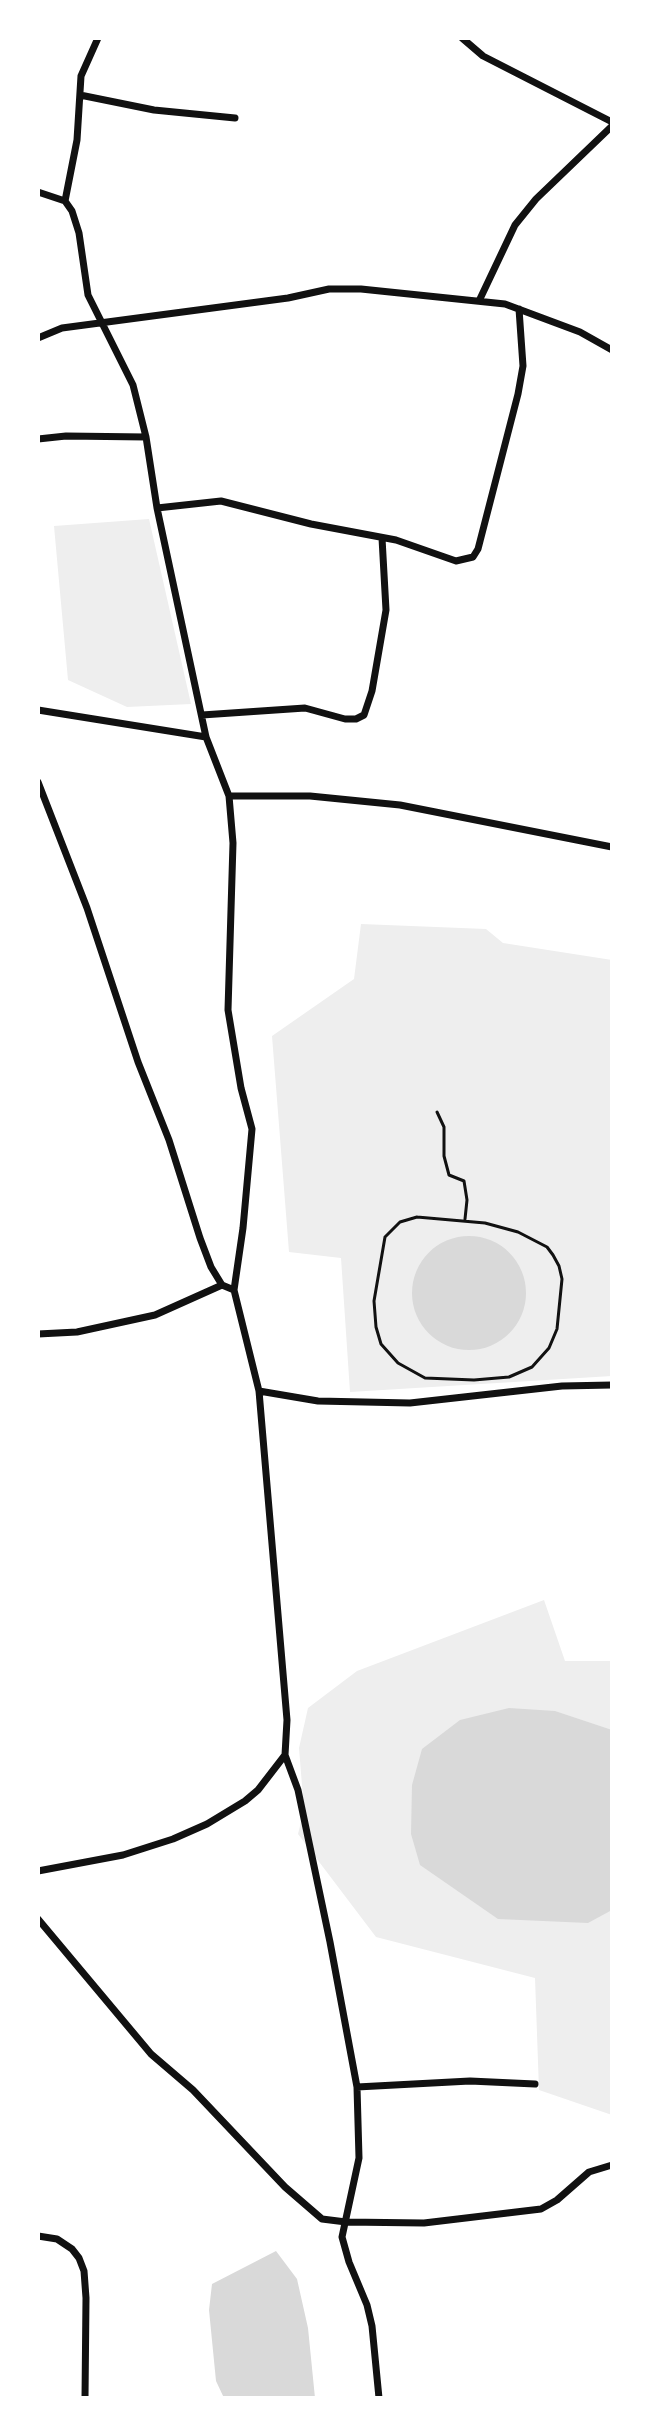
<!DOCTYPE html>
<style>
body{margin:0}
#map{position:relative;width:650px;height:2436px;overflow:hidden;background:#fff;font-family:"Open Sans",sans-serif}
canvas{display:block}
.frame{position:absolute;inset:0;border:40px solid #fff;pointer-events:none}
</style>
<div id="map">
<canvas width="650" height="2436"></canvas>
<div class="frame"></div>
</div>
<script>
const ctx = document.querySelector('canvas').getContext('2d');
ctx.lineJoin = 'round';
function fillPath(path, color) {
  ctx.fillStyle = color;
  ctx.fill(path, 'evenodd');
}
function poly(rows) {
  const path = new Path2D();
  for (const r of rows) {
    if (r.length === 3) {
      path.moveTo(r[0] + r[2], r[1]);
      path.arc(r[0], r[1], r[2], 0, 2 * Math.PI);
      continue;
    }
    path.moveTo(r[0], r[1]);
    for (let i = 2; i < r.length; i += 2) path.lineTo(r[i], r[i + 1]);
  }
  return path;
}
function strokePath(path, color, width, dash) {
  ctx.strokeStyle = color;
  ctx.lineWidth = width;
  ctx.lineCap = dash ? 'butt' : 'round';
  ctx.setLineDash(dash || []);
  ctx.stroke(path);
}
const green = poly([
 [149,519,191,704,127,707,68,680,54,526],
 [361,924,486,929,503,943,612,960,612,1376,350,1392,341,1258,289,1252,272,1036,354,979],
 [544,1600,565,1661,612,1661,612,2115,539,2090,535,1978,376,1937,298,1834,304,1810,299,1748,308,1708,357,1671]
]);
const water = poly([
 [469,1293,57],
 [509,1708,555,1711,612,1730,612,1910,588,1923,498,1919,420,1865,411,1834,412,1785,422,1749,460,1720],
 [276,2251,297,2279,308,2328,315,2398,224,2398,216,2381,209,2310,212,2284]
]);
const path = poly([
 [437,1112,444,1127,444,1156,449,1175,464,1181,467,1200,465,1219],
 [417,1217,485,1223,518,1232,547,1247,553,1255,559,1266,562,1279,557,1329,549,1348,532,1367,509,1377,474,1380,425,1378,398,1363,381,1344,376,1327,374,1301,385,1237,400,1222,417,1217]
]);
const minor = poly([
 [462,38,483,56,612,122],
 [80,95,154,110,235,118],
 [38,192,65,201,72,211,79,233,88,295,133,385,146,437,157,508,206,737,229,796,233,843,228,1010,241,1088,252,1129,243,1228,234,1290,259,1391,287,1720,285,1755,258,1790,245,1801,207,1824,173,1839,123,1855,38,1871],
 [65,201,77,140,81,76,98,38],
 [479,301,515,225,536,199,612,126],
 [38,338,62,328,288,298,329,289,361,289,505,304,580,332,612,350],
 [38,439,66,436,146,437],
 [157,508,221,501,311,524,396,540,456,561,473,557,478,549,518,394,523,366,519,309],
 [38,710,206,737],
 [202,715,305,708,345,719,356,719,364,715,372,691,386,610,382,538],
 [38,782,87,908,138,1062,169,1140,200,1238,211,1267,222,1285,234,1290],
 [229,796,310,796,400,805,612,847],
 [38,1334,77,1332,155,1315,222,1285],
 [259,1391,318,1401,410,1403,562,1386,612,1385],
 [285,1755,298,1790,330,1942,357,2087,359,2158,342,2237,349,2262,367,2305,372,2326,379,2398],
 [38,1919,151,2054,193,2090,285,2187,322,2219,346,2222,424,2223,541,2209,557,2200,589,2172,612,2165],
 [357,2087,470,2081,535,2084],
 [38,2236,57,2239,72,2249,79,2258,84,2271,86,2298,85,2398]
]);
fillPath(green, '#eee');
fillPath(water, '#d9d9d9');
strokePath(path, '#111', 3);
strokePath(minor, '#111', 7);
</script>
